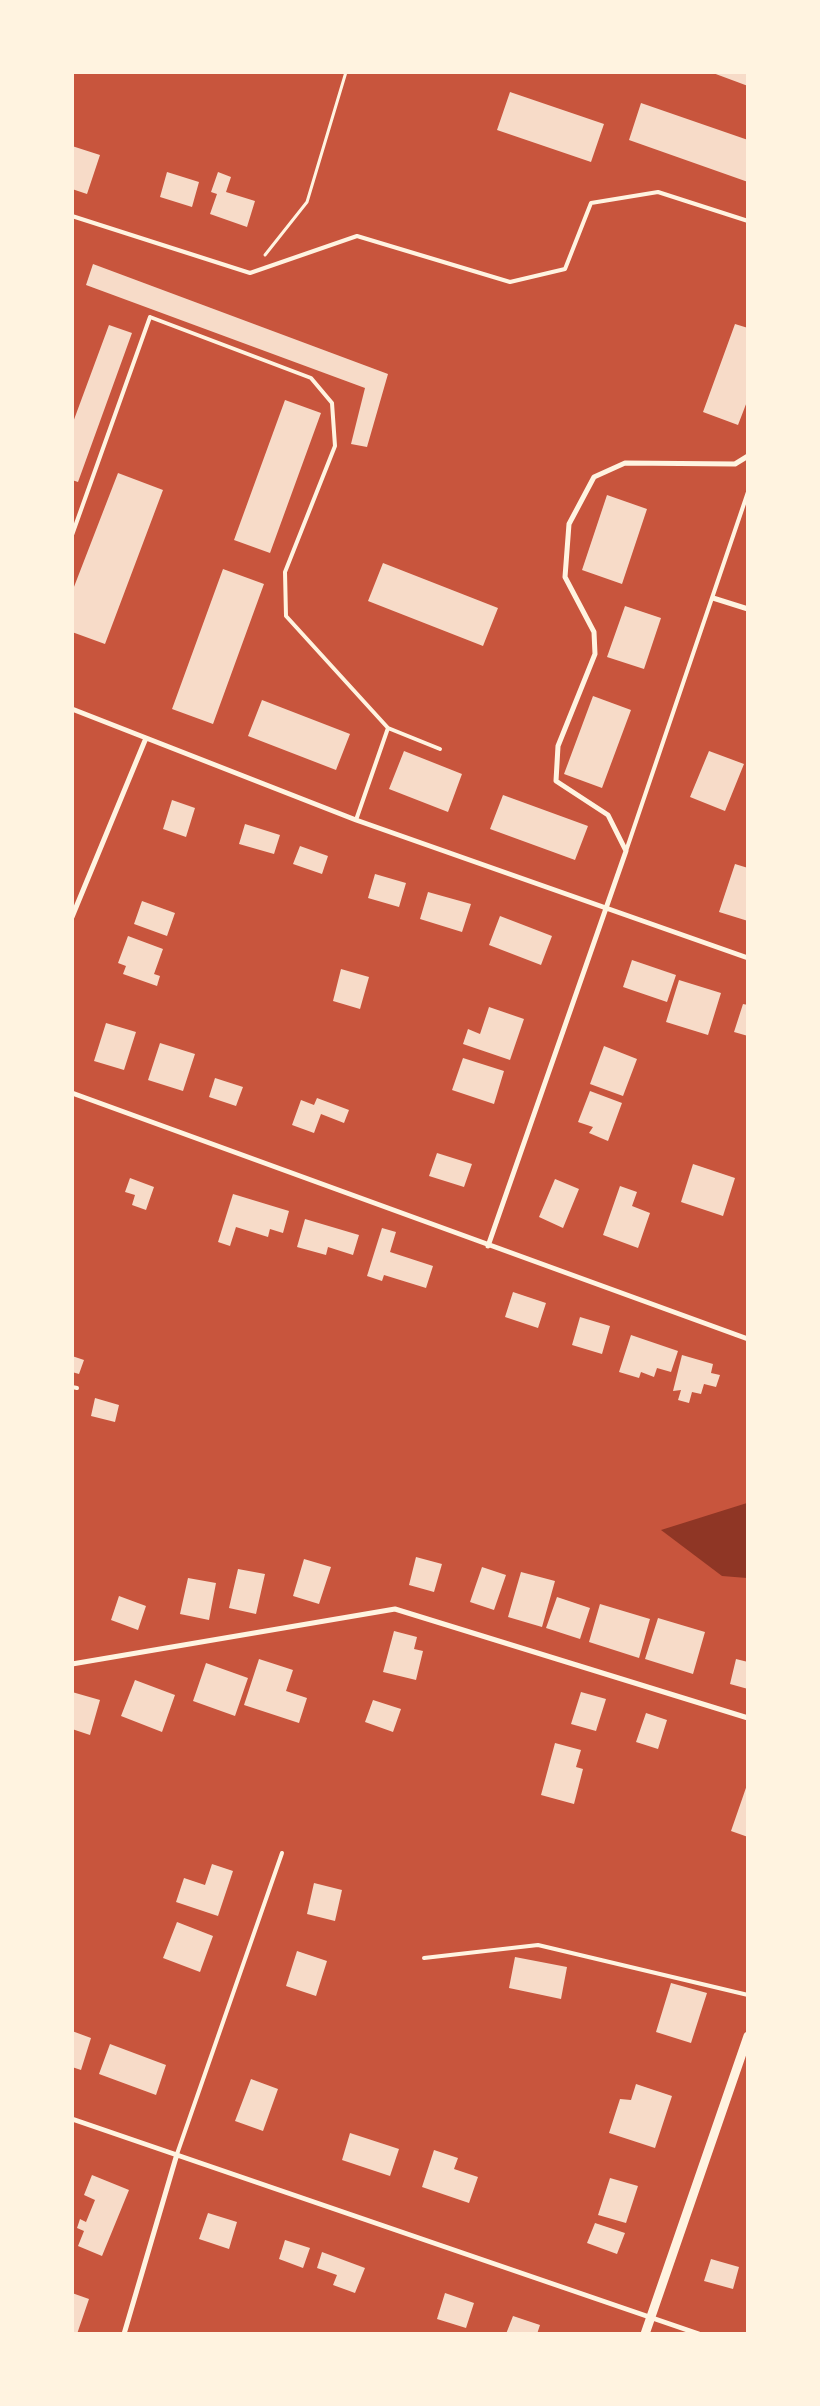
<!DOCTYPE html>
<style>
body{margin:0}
#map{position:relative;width:820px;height:2406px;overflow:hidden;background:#c8553d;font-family:"Noto Sans",sans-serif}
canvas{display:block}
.frame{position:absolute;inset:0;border:74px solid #fff3e0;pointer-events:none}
</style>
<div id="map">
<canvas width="820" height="2406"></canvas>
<div class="frame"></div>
</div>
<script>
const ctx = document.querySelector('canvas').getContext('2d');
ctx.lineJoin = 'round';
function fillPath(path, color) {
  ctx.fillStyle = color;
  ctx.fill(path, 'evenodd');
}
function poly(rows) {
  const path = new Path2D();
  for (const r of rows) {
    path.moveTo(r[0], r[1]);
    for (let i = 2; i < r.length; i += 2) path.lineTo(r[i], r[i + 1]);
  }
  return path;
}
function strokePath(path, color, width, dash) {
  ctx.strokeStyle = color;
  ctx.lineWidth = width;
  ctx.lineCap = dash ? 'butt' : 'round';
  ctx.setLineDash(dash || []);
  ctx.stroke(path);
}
const water = poly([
 [747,1503,747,1578,722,1576,661,1530]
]);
const building = poly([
 [713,72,748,72,748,86,713,73],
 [510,92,604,124,591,162,497,130],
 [641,103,748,140,748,182,629,140],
 [72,146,100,155,87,194,72,189],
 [167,172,199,182,192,207,160,197],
 [218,172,231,177,226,192,255,201,247,227,210,214,217,194,211,192],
 [93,264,388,374,367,447,351,444,365,388,86,285],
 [735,324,748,328,748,399,738,425,703,412],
 [109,325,132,333,78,482,72,480,72,425],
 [285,400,321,413,270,553,234,540],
 [118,473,163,490,105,644,72,632,72,592],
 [607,495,647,509,622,584,582,570],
 [383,563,498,608,483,646,368,601],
 [223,569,264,584,213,724,172,709],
 [625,606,661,618,644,669,607,657],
 [593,696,631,710,602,788,564,774],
 [262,700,350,734,336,770,248,736],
 [404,751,462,774,448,812,389,789],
 [709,751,744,764,725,811,690,797],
 [503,795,588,826,575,860,490,829],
 [172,800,195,808,186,837,163,829],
 [245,824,280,835,274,854,239,844],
 [300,846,328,856,322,874,293,864],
 [735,864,748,868,748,921,719,912],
 [375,874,406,883,399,907,368,898],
 [428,892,471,904,462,932,420,919],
 [142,901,175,913,167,936,134,924],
 [500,916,552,936,541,965,489,945],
 [128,936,163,949,154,974,160,976,157,986,123,974,126,966,118,963],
 [632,960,676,975,667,1002,623,987],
 [341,969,369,977,360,1009,333,1001],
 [679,980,721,993,708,1035,666,1022],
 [743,1004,748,1005,748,1036,734,1032],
 [489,1007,524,1019,510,1060,463,1044,468,1029,480,1034],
 [106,1023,136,1032,124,1070,94,1061],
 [160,1043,195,1054,183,1091,148,1080],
 [604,1046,637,1059,623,1096,590,1084],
 [463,1058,504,1071,494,1104,452,1090],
 [215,1078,243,1087,236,1106,209,1097],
 [590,1091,622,1103,608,1141,589,1133,593,1127,578,1122],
 [317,1098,349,1110,344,1123,321,1114,314,1133,292,1125,301,1100,314,1105],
 [437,1153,472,1164,464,1187,429,1176],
 [693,1164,735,1178,723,1216,681,1202],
 [130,1178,154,1187,146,1210,132,1205,135,1195,125,1192],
 [555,1179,579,1189,563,1228,539,1217],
 [620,1186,637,1192,632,1206,650,1213,638,1248,603,1235],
 [233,1194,289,1211,283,1233,270,1229,268,1237,236,1227,230,1246,218,1242],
 [305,1219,359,1235,353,1255,328,1247,326,1255,297,1247],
 [382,1228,396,1232,390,1252,433,1266,426,1288,384,1275,382,1281,367,1276],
 [513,1292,546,1303,538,1328,505,1317],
 [580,1317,610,1326,602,1354,572,1345],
 [631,1335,678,1351,671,1372,657,1368,654,1377,641,1372,639,1378,619,1372],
 [682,1355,713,1364,711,1373,720,1375,716,1387,704,1384,701,1394,692,1392,689,1403,678,1400,681,1390,673,1391],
 [72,1356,84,1360,79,1374,72,1372],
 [95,1398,119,1405,115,1422,91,1416],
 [416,1557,442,1564,434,1592,409,1585],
 [304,1559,331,1567,319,1604,293,1596],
 [482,1567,506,1575,494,1610,470,1602],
 [238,1569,265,1574,256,1614,229,1608],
 [521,1572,555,1581,542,1627,508,1617],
 [188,1578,216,1583,209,1620,180,1614],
 [119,1596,146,1606,138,1630,111,1620],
 [557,1597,590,1608,580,1639,546,1628],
 [600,1604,650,1619,639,1658,589,1642],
 [658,1618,705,1632,693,1674,645,1659],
 [394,1631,417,1637,414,1649,423,1651,416,1680,383,1672],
 [259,1659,293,1670,286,1691,307,1698,299,1723,244,1705],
 [736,1659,748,1662,748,1689,730,1684],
 [206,1663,248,1678,235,1716,193,1701],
 [135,1680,175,1695,162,1732,121,1716],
 [72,1692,100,1700,90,1735,72,1729],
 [581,1692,606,1699,596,1731,571,1724],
 [373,1700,401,1709,393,1732,365,1722],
 [646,1713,667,1720,658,1749,636,1742],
 [555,1743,581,1750,576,1767,583,1769,574,1804,541,1795],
 [748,1782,748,1837,731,1831],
 [212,1864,233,1871,218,1916,176,1902,184,1878,205,1885],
 [314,1883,342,1890,335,1921,307,1914],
 [177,1922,213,1936,200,1972,163,1958],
 [297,1951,327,1961,316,1996,286,1986],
 [515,1957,567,1967,561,1999,509,1988],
 [671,1983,707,1993,691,2043,656,2032],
 [72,2031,91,2038,81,2070,72,2067],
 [110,2044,166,2065,156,2095,99,2074],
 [251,2079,278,2089,263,2131,235,2121],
 [636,2084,672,2096,655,2148,609,2133,620,2099,631,2100],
 [350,2133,399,2149,390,2176,342,2160],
 [434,2150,458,2158,454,2169,478,2177,469,2203,422,2187],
 [92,2175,129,2190,102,2256,78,2246,84,2231,77,2228,80,2219,86,2222,95,2200,84,2195],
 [610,2178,638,2186,626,2223,598,2215],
 [208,2213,237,2222,229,2249,199,2239],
 [595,2223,625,2233,617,2254,587,2243],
 [285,2240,310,2248,303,2268,279,2259],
 [322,2252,365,2268,355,2293,333,2285,337,2275,317,2268],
 [711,2259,739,2267,733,2289,704,2281],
 [72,2293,89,2299,77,2334,72,2334],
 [445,2293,474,2303,466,2328,437,2319],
 [513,2316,540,2325,537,2334,506,2334]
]);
const path = poly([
 [265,255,307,202,346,72]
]);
const service = poly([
 [72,216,250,273,357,236,510,282,565,269,591,203,658,192,748,221],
 [72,535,150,317,311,378,332,403,335,446,285,572,286,616,388,728],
 [356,820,388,728,440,749],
 [626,851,748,492],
 [72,1387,77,1388],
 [424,1958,538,1945,748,1995],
 [177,2154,282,1853]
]);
const minor = poly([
 [713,598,748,609],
 [72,709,356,820,748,958],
 [72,917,146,738],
 [72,1093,748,1339],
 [488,1246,626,851,608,815,556,781,558,746,595,654,594,632,565,577,569,524,594,477,625,463,735,464,748,456],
 [72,1664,395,1609,748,1718],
 [72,2119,699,2334],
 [124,2334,177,2154]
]);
const tertiary = poly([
 [645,2334,748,2036]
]);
fillPath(water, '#8f3625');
fillPath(building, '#f7dbc8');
strokePath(path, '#fff3e0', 3);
strokePath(service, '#fff3e0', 4);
strokePath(minor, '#fff3e0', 5);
strokePath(tertiary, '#fff3e0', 9);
</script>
